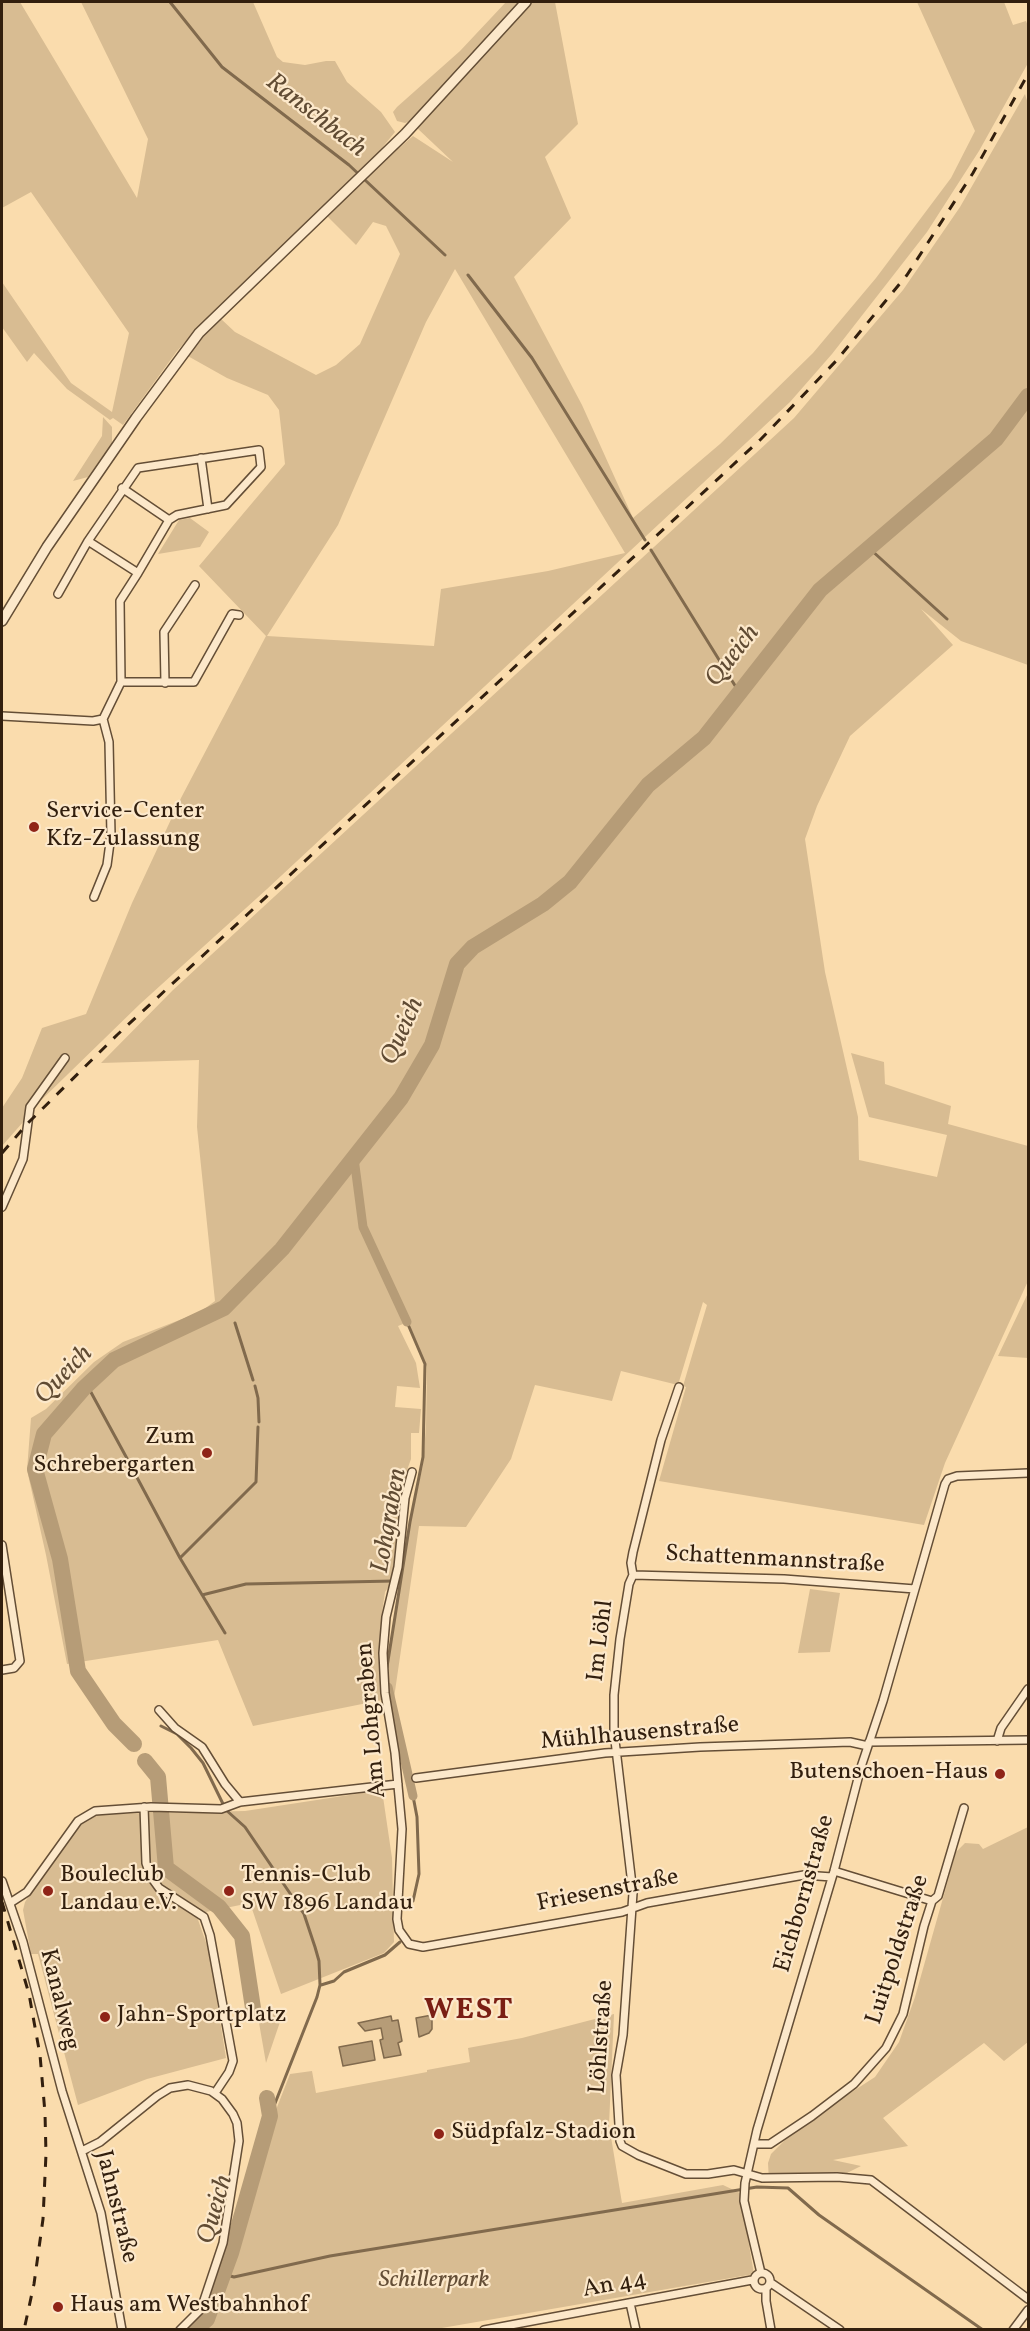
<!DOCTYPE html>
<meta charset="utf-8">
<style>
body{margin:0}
#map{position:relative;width:1030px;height:2331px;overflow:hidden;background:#fadcad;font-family:Vollkorn,serif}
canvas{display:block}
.frame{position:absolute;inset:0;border:3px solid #321f0e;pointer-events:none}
</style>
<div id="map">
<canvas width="1030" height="2331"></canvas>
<div class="frame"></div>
</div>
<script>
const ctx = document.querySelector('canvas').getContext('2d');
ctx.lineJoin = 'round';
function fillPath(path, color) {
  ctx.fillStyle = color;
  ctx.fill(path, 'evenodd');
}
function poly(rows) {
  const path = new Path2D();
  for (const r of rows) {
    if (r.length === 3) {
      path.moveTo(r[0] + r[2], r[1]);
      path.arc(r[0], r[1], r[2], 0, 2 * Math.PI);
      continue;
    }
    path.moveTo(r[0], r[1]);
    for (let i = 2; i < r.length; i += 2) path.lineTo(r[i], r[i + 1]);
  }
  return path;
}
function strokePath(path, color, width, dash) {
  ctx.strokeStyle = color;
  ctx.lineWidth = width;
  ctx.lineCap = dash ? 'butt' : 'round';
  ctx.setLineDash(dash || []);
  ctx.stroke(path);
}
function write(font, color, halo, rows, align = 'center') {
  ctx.font = font + ' Vollkorn,serif';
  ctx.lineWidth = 4.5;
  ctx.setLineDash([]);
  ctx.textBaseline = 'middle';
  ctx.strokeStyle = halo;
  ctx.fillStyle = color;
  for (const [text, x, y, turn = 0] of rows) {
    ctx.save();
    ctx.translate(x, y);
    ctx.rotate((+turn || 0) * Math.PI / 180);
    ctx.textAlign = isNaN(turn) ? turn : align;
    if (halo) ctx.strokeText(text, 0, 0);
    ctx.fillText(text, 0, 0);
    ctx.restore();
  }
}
const green = poly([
 [2,2,20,2,137,198,148,139,81,2,253,2,277,57,283,62,305,65,326,61,335,61,347,82,381,112,395,132,344,194,340,191,206,319,177,351,123,425,113,418,110,420,67,389,34,353,27,362,2,327,2,282,71,383,112,412,129,333,31,192,2,208],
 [506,2,519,2,410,121,405,123,397,121,393,112,397,107,460,51],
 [532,2,555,2,578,124,545,157,571,218,514,277,582,405,633,518,720,444,813,353,876,278,951,178,975,131,917,2,1004,2,1013,25,1026,21,1028,26,1028,63,979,151,927,232,832,354,790,402,267,889,140,1004,29,1112,24,1121,2,1146,2,1108,22,1078,42,1028,86,1014,132,903,181,798,266,636,199,566,285,464,279,410,268,395,227,378,186,355,220,318,235,332,316,375,336,365,360,344,400,254,386,226,373,222,356,245,324,213,413,136,453,162,417,128],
 [455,269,625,553,548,571,441,589,434,646,267,636,338,525,426,322],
 [1025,94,1028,104,1028,665,961,641,921,609,953,645,850,736,817,806,805,839,825,972,858,1117,859,1160,937,1177,947,1135,869,1117,851,1053,884,1062,885,1084,951,1106,948,1124,1028,1146,1028,1281,945,1463,924,1525,659,1481,686,1387,683,1386,707,1305,703,1302,678,1385,621,1371,612,1401,535,1385,511,1459,466,1527,419,1526,394,1698,390,1699,388,1667,393,1628,409,1529,423,1465,426,1426,427,1367,408,1322,398,1326,416,1363,420,1388,397,1386,395,1407,421,1409,419,1433,411,1433,411,1459,406,1473,409,1474,394,1579,385,1592,381,1619,382,1700,253,1726,218,1640,67,1664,46,1555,27,1470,31,1418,46,1409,94,1362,123,1342,200,1312,215,1301,197,1127,199,1060,101,1063,173,990,794,418,903,290,960,207],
 [103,417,112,427,112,443,88,477,73,481,102,436],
 [190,518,209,532,200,547,158,554,179,520],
 [1028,1293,1028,1358,998,1356],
 [810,1589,840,1593,830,1652,798,1653],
 [382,1790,392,1858,394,1942,384,1953,281,1994,250,1903,196,1914,209,1951,226,2058,147,2079,78,2105,38,1954,31,1954,23,1910,25,1902,66,1840,84,1818,100,1814,245,1811],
 [1028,1827,1028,2042,1004,2061,984,2043,883,2118,908,2146,833,2160,861,2166,833,2180,769,2181,768,2163,771,2154,798,2127,875,2077,899,2042,915,1997,956,1852,965,1843,979,1844,983,1849],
 [279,2013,281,2019,266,2063,258,2017],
 [614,2014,609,2125,622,2203,723,2185,740,2193,754,2274,436,2329,202,2330,213,2321,272,2120,290,2074,312,2071,316,2093,427,2072,427,2070,470,2062,468,2048,522,2038]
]);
const water = poly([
 [432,2015,432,2029,429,2033,419,2037,416,2018,432,2015],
 [391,2016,392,2021,398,2020,402,2041,398,2043,401,2055,384,2058,380,2040,383,2039,381,2028,365,2031,358,2023,391,2016],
 [372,2041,375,2060,343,2066,339,2047,372,2041]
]);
const stream = poly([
 [170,2,222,67,349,165,445,255],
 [468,275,532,358,645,540],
 [870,549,947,619],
 [651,550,739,692],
 [235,1323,253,1380],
 [87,1385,130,1464],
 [255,1386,258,1398,259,1422],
 [133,1470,180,1558],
 [202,1595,246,1584,394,1581],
 [225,1633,180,1558,256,1482,258,1427],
 [387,1667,410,1522,423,1457,425,1364,407,1322],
 [161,1726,177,1734,191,1748,203,1763,226,1810,245,1827,304,1914,315,1947,319,1961,320,1985,317,1997,270,2116],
 [413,1796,417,1817,419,1874,413,1901],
 [321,1985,334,1981,344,1972,385,1955,400,1942],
 [223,2274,234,2277,330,2256,757,2187,788,2188,819,2215,983,2330]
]);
const canal = poly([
 [354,1158,363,1227,407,1322],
 [388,1687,413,1796]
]);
const river = poly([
 [134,1744,114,1724,78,1671,60,1559,35,1469,44,1434,84,1388,114,1360,224,1308,282,1249,401,1098,432,1045,457,964,473,947,543,904,570,882,648,785,704,738,820,590,996,439,1028,396],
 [145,1761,158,1777,166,1868,219,1907,242,1936,253,2008],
 [195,2330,207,2319,231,2253,270,2116,267,2098]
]);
const minor = poly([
 [201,458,208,509],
 [122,488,169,520],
 [88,541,138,573,120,601,121,682,103,719],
 [58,594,88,541,138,468,259,450,261,467,226,505,177,515,169,520,138,573],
 [121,682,194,682,232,614,239,615],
 [165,683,164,632,195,585],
 [2,716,93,721,103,719,109,742,111,835,107,865,94,897],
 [2,1207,23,1159,30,1107,65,1058],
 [679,1387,661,1440,633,1552,631,1563,633,1575,629,1584,620,1639,614,1695,614,1732,633,1893,623,2035,616,2075,620,2141,622,2146,638,2155,686,2174,708,2174,734,2170,762,2178,837,2177,871,2180,1028,2299],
 [412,1472,405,1498,398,1567,386,1617,383,1653,385,1693,395,1753,402,1829,397,1919,399,1930,409,1944,423,1947,622,1912,647,1903,804,1875,832,1877],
 [2,1545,20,1661,14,1668,2,1670],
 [633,1575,784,1579,915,1589],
 [159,1710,175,1728,202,1747,225,1784,240,1802],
 [997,1741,1001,1728,1028,1689],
 [869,1742,1028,1740],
 [416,1778,605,1753,700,1747,850,1742,868,1746],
 [144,1807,146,1863,151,1877,159,1888,204,1917,210,1935,233,2061,229,2072,215,2093],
 [834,1871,932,1901],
 [2,1881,23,1942,62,2091,101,2213,122,2330],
 [10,1903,27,1892,78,1821,95,1811,151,1807,221,1809,240,1802,398,1784],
 [754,2144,770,2144,812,2116,854,2084,886,2048,903,2014,924,1926,932,1901,938,1896,964,1808],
 [82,2151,100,2142,157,2096,170,2088,188,2085,211,2091,222,2099,233,2114,237,2123,239,2141,223,2243,201,2309,180,2330],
 [762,2281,8],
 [761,2273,744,2201,745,2183,757,2130,834,1871,861,1767,883,1701,945,1484,948,1479,957,1476,1028,1473],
 [771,2283,840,2330],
 [766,2289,766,2301,771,2330],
 [630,2303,636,2330],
 [484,2330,752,2280],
 [1013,2330,1028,2310]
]);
const tertiary = poly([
 [2,621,47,547,136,418,199,333,405,134,526,2]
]);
const rail = poly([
 [2,1153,28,1123,117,1035,761,439,836,361,907,275,973,173,1028,74],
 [2,1902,29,1994,40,2055,45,2113,46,2154,43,2219,34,2284,24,2330]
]);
const markers = [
 [34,827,6,"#8f2418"],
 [207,1453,6,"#8f2418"],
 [1000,1774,6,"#8f2418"],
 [48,1891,6,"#8f2418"],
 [229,1891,6,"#8f2418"],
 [105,2017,6,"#8f2418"],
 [439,2134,6,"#8f2418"],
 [58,2307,6,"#8f2418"]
];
const poiNames = [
 ["Service-Center",46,813],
 ["Kfz-Zulassung",46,841],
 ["Zum",195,1439,"right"],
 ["Schrebergarten",195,1467,"right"],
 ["Butenschoen-Haus",988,1774,"right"],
 ["Bouleclub",60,1877],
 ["Landau e.V.",60,1905],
 ["Tennis-Club",241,1877],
 ["SW 1896 Landau",241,1905],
 ["Jahn-Sportplatz",117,2017],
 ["Südpfalz-Stadion",451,2134],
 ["Haus am Westbahnhof",70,2307]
];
const streetNames = [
 ["Schattenmannstraße",775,1561,3],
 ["Im Löhl",602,1641,-83],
 ["Am Lohgraben",373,1720,-95],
 ["Mühlhausenstraße",640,1735,-5],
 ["Friesenstraße",608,1892,-11],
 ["Eichbornstraße",806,1894,-74],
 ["Luitpoldstraße",899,1950,-72],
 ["Kanalweg",58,2000,76],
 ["Löhlstraße",603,2037,-86],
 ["Jahnstraße",115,2207,76],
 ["An 44",615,2286,-10]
];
const parkNames = [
 ["Schillerpark",434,2282]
];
const waterNames = [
 ["Ranschbach",315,117,38],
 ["Queich",734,657,-52],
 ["Queich",404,1032,-66],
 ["Queich",65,1376,-46],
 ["Lohgraben",391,1521,-80],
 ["Queich",217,2210,-74]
];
const districtNames = [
 ["WEST",469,2012]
];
fillPath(green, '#d8bc92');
fillPath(water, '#b69c77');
strokePath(water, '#816a4d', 1.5);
strokePath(stream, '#816a4d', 3);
strokePath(canal, '#b69c77', 9);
strokePath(river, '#b69c77', 16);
strokePath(minor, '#644e36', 10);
strokePath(tertiary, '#644e36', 12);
strokePath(minor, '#fce8ca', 7);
strokePath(tertiary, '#fce8ca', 9);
strokePath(rail, '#321f0e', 3, [10, 10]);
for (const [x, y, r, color] of markers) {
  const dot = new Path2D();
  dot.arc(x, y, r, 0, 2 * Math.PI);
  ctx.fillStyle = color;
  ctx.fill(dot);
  strokePath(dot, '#fce8ca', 2);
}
write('24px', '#321f0e', '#fce8ca', poiNames, 'left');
write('24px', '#321f0e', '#fce8ca', streetNames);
write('italic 24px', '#644e36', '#fce8ca', parkNames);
write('italic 26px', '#604b33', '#fce8ca', waterNames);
ctx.letterSpacing = '1.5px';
write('bold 30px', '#7a1f14', '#fce8ca', districtNames);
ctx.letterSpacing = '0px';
</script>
